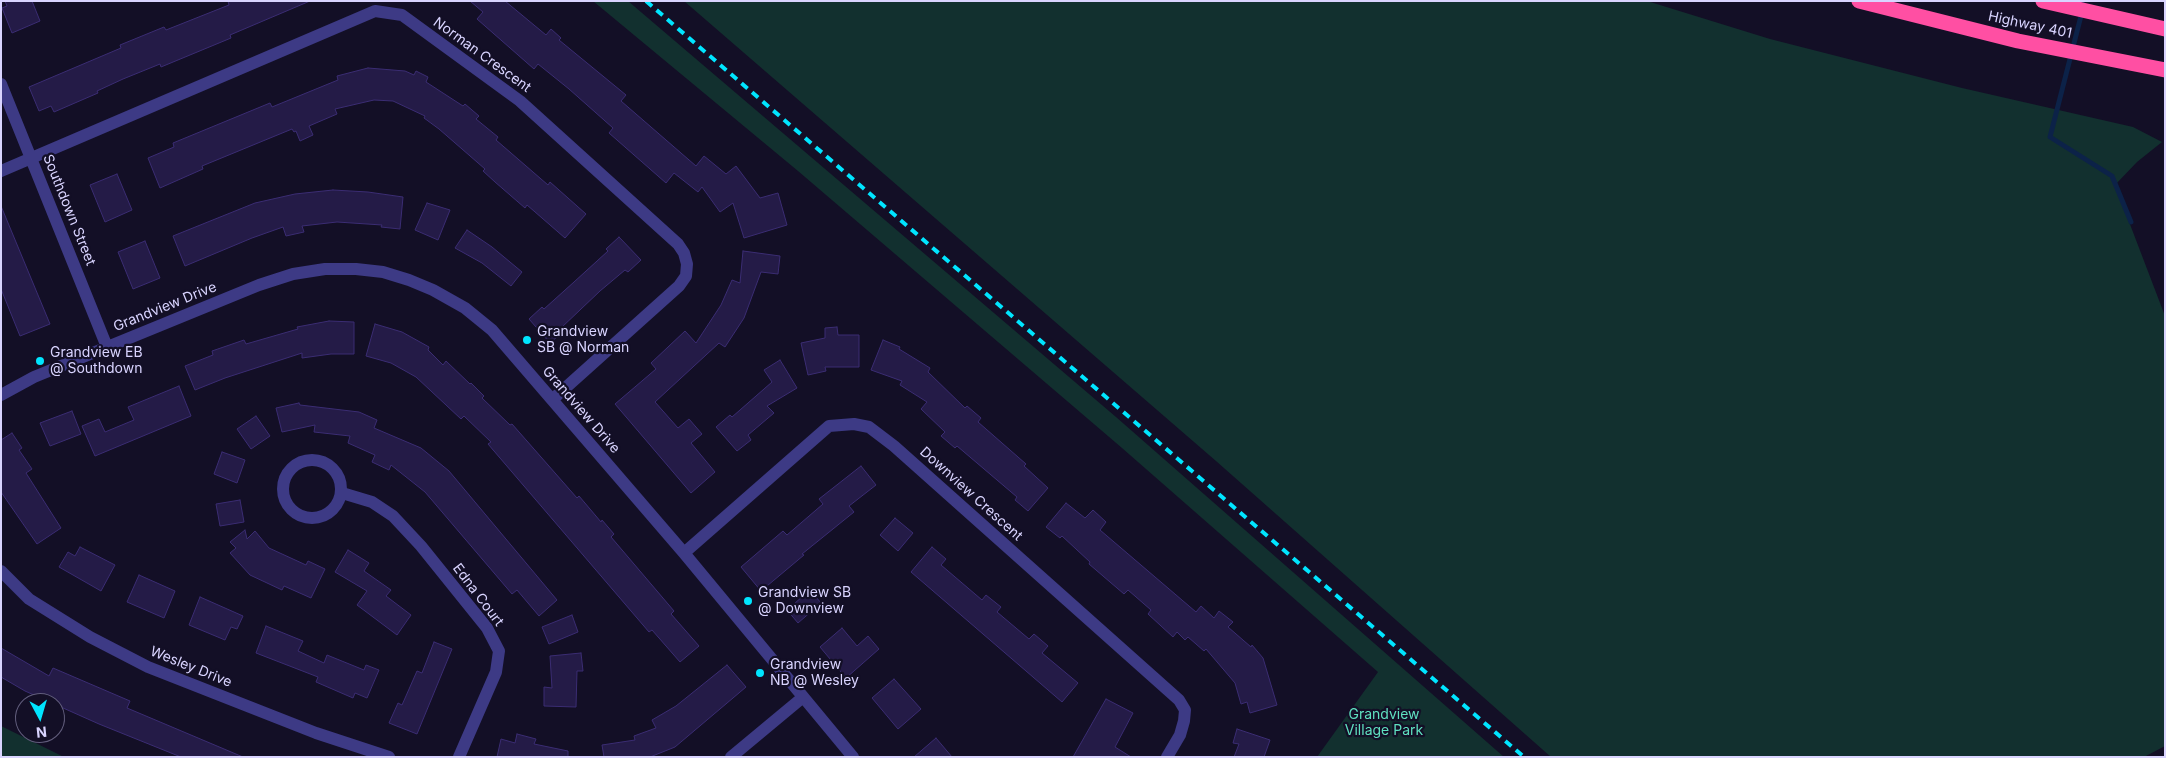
<!DOCTYPE html>
<style>
body{margin:0}
#map{position:relative;width:2166px;height:758px;overflow:hidden;background:#130f26;font-family:Inter,sans-serif}
canvas{display:block}
.frame{position:absolute;inset:0;border:2px solid #d9d4ff;pointer-events:none}
.north{position:absolute;left:15px;top:693px;width:50px;height:50px;box-sizing:border-box;background:#130f26;border:1px solid #625e7d;border-radius:50%;rotate:174deg;font-size:14px;font-weight:700;line-height:20px;text-align:center;color:#d9d4ff}
.north::after{content:'';display:block;margin:auto;width:18px;height:22px;background:#00e5ff;clip-path:polygon(50% 0,100% 100%,50% 72%,0 100%)}
</style>
<div id="map">
<canvas width="2166" height="758"></canvas>
<div class="frame"></div>
<div class="north">N</div>
</div>
<script>
const ctx = document.querySelector('canvas').getContext('2d');
ctx.lineJoin = 'round';
function fillPath(path, color) {
  ctx.fillStyle = color;
  ctx.fill(path, 'evenodd');
}
function poly(rows) {
  const path = new Path2D();
  for (const r of rows) {
    if (r.length === 3) {
      path.moveTo(r[0] + r[2], r[1]);
      path.arc(r[0], r[1], r[2], 0, 2 * Math.PI);
      continue;
    }
    path.moveTo(r[0], r[1]);
    for (let i = 2; i < r.length; i += 2) path.lineTo(r[i], r[i + 1]);
  }
  return path;
}
function strokePath(path, color, width, dash) {
  ctx.strokeStyle = color;
  ctx.lineWidth = width;
  ctx.lineCap = dash ? 'butt' : 'round';
  ctx.setLineDash(dash || []);
  ctx.stroke(path);
}
function write(font, color, halo, rows, align = 'center') {
  ctx.font = font + ' Inter,sans-serif';
  ctx.lineWidth = 4.5;
  ctx.setLineDash([]);
  ctx.textBaseline = 'middle';
  ctx.strokeStyle = halo;
  ctx.fillStyle = color;
  for (const [text, x, y, turn = 0] of rows) {
    ctx.save();
    ctx.translate(x, y);
    ctx.rotate((+turn || 0) * Math.PI / 180);
    ctx.textAlign = isNaN(turn) ? turn : align;
    if (halo) ctx.strokeText(text, 0, 0);
    ctx.fillText(text, 0, 0);
    ctx.restore();
  }
}
const green = poly([
 [593,1,628,1,1116,417,1504,757,1317,757,1378,672,1122,448,798,171],
 [684,1,1647,1,1770,39,1962,88,2133,127,2162,142,2137,162,2115,185,2165,316,2165,746,2144,757,1551,757,1216,461],
 [1,726,64,757,1,757]
]);
const stream = poly([
 [2082,1,2082,12,2050,137,2112,176,2131,222]
]);
const building = poly([
 [5,1,32,1,40,21,12,33,2,8,7,6,5,1],
 [228,1,310,1,230,35,231,38,161,67,160,64,123,79,97,91,98,93,54,112,51,106,39,111,29,87,121,48,120,45,164,27,166,30,229,5,228,1],
 [470,1,505,1,546,35,551,29,561,38,559,40,626,95,621,101,696,166,704,156,726,174,736,166,760,198,778,193,787,225,744,238,733,203,720,212,702,187,698,192,674,173,666,183,609,133,613,128,569,89,538,64,534,69,477,19,483,12,470,1],
 [368,68,405,71,414,75,416,71,428,77,426,82,463,106,465,104,479,116,476,119,498,137,496,140,548,185,550,182,586,214,565,238,527,205,525,208,495,182,483,171,485,169,439,129,424,118,425,116,393,101,374,100,335,109,337,114,309,126,313,135,300,141,296,131,294,132,292,129,202,166,203,169,160,188,148,158,174,147,173,143,270,103,272,107,338,80,337,76,368,68],
 [117,174,132,210,105,222,90,185,117,174],
 [333,190,368,192,403,197,400,229,381,227,382,225,337,222,302,226,304,232,286,236,283,227,252,238,185,266,173,236,255,203,295,194,333,190],
 [427,203,450,210,438,240,415,230,427,203],
 [1,206,50,324,20,336,1,289,1,206],
 [467,230,492,247,522,272,511,286,482,263,455,248,467,230],
 [619,237,641,260,628,272,625,270,600,291,561,328,564,331,550,343,529,319,542,307,544,309,574,282,608,251,606,249,619,237],
 [145,241,160,278,133,289,118,252,145,241],
 [743,251,780,256,778,274,761,272,744,318,725,347,719,343,655,402,678,428,689,419,702,434,691,443,715,472,691,493,615,404,656,369,651,363,685,331,696,343,721,305,732,280,740,283,743,251],
 [329,321,354,322,354,354,331,354,302,358,302,353,225,378,195,390,185,366,213,355,212,351,244,340,246,344,298,329,297,327,329,321],
 [375,324,402,332,429,347,428,350,443,365,446,361,470,384,471,383,484,396,482,398,510,425,512,424,577,498,579,496,601,522,602,520,614,534,611,537,674,611,671,614,699,646,680,662,652,630,649,632,488,444,491,442,464,416,461,419,416,377,391,363,366,356,375,324],
 [837,327,838,335,859,335,859,367,825,367,826,371,808,375,801,343,825,338,825,328,837,327],
 [883,340,900,347,899,349,930,368,928,372,965,408,967,406,981,418,978,422,1026,464,1024,466,1048,488,1028,511,1015,500,1017,497,957,446,955,448,941,436,945,432,921,409,927,402,900,385,902,381,871,370,883,340],
 [780,360,797,388,767,406,774,413,748,435,751,440,737,451,716,427,730,415,732,417,772,382,764,370,780,360],
 [179,386,191,416,95,456,82,426,99,419,105,432,134,420,128,407,179,386],
 [299,403,300,405,359,412,377,420,374,428,421,448,449,471,557,600,539,616,517,590,512,594,425,492,391,465,389,470,372,462,375,455,348,443,350,436,314,432,315,425,282,432,276,408,299,403],
 [72,411,81,434,50,446,40,423,72,411],
 [256,416,270,436,251,449,237,429,256,416],
 [12,433,22,448,19,450,32,469,26,473,61,528,37,544,1,492,1,440,12,433],
 [222,452,245,460,237,483,214,474,222,452],
 [861,466,876,485,849,506,854,512,802,554,804,555,761,591,741,567,783,531,787,535,823,504,819,499,861,466],
 [240,500,244,522,220,526,216,504,240,500],
 [1066,503,1085,518,1093,510,1106,522,1100,530,1196,612,1201,606,1214,618,1219,611,1233,622,1228,627,1251,647,1252,645,1263,658,1277,705,1250,713,1247,702,1241,704,1235,683,1206,649,1204,651,1188,637,1185,640,1177,632,1173,637,1148,614,1151,610,1128,590,1124,594,1089,564,1090,562,1062,536,1060,538,1046,527,1066,503],
 [895,518,913,533,898,551,880,535,895,518],
 [245,530,247,539,255,531,269,548,306,565,308,561,325,569,311,598,284,586,282,590,250,575,230,553,236,548,230,542,245,530],
 [80,547,115,565,101,591,59,567,68,552,75,556,80,547],
 [932,547,946,559,941,565,982,600,986,595,1001,607,997,612,1029,639,1034,634,1048,646,1042,653,1078,683,1062,702,911,572,932,547],
 [348,550,369,563,364,571,391,590,386,596,411,615,397,635,357,605,367,591,335,572,348,550],
 [139,575,175,591,164,618,127,602,139,575],
 [810,590,821,603,798,623,787,610,810,590],
 [200,597,243,616,237,629,231,627,225,640,189,625,200,597],
 [572,615,578,632,549,644,542,627,572,615],
 [266,626,303,641,298,651,324,663,327,655,364,670,366,665,379,670,367,698,355,693,353,698,316,682,318,677,256,653,266,626],
 [842,628,857,646,868,636,879,649,846,678,820,647,842,628],
 [434,642,452,649,417,734,389,723,398,703,402,705,417,671,422,673,434,642],
 [1,648,49,676,53,668,130,701,127,708,243,757,181,757,99,724,25,691,1,677,1,648],
 [581,653,583,671,577,671,576,707,544,706,544,687,552,688,550,656,581,653],
 [727,665,746,687,675,747,650,757,604,757,602,745,635,740,634,736,656,728,652,720,676,706,727,665],
 [894,679,921,709,898,729,872,698,894,679],
 [1106,699,1133,713,1115,747,1131,757,1073,757,1106,699],
 [1237,729,1270,740,1264,757,1234,757,1239,744,1233,743,1237,729],
 [517,734,536,739,534,744,568,751,568,757,497,757,501,739,515,743,517,734],
 [936,738,952,757,914,757,936,738]
]);
const minor = poly([
 [1,84,107,347],
 [1,171,375,11,402,15,520,101,678,244,684,253,687,264,686,276,679,286,553,399],
 [1,395,34,377,259,285,293,274,325,269,356,269,383,272,409,280,433,290,465,308,492,330,684,553,853,757],
 [312,489,29],
 [342,493,372,502,393,516,421,546,487,628,499,651,496,672,459,757],
 [684,553,829,426,854,424,869,427,894,446,1179,700,1185,710,1184,721,1180,735,1167,757],
 [1,571,29,599,90,637,148,667,316,733,389,757],
 [731,757,802,698]
]);
const motorway = poly([
 [1859,1,2018,41,2165,70],
 [2043,1,2165,29]
]);
const rail = poly([
 [646,1,1524,757]
]);
const markers = [
 [527,340,5,"#00e5ff"],
 [40,361,5,"#00e5ff"],
 [748,601,5,"#00e5ff"],
 [760,673,5,"#00e5ff"]
];
const streetNames = [
 ["Highway 401",2030,25,12],
 ["Norman Crescent",482,55,36],
 ["Southdown Street",69,210,68],
 ["Grandview Drive",165,307,-22],
 ["Grandview Drive",581,410,49],
 ["Downview Crescent",971,494,42],
 ["Edna Court",478,595,53],
 ["Wesley Drive",191,667,22]
];
const poiNames = [
 ["Grandview",537,332],
 ["SB @ Norman",537,348],
 ["Grandview EB",50,353],
 ["@ Southdown",50,369],
 ["Grandview SB",758,593],
 ["@ Downview",758,609],
 ["Grandview",770,665],
 ["NB @ Wesley",770,681]
];
const parkNames = [
 ["Grandview",1384,715],
 ["Village Park",1384,731]
];
fillPath(green, '#12302f');
strokePath(stream, '#0c2248', 5);
fillPath(building, '#241b47');
strokePath(building, '#3b2d73', 1);
strokePath(minor, '#3d3a85', 12);
strokePath(motorway, '#ff4fa3', 15);
strokePath(rail, '#00e5ff', 4, [8, 6]);
for (const [x, y, r, color] of markers) {
  const dot = new Path2D();
  dot.arc(x, y, r, 0, 2 * Math.PI);
  ctx.fillStyle = color;
  ctx.fill(dot);
  strokePath(dot, '#130f26', 2);
}
write('14px', '#d9d4ff', '#130f26', streetNames);
write('14px', '#d9d4ff', '#130f26', poiNames, 'left');
write('14px', '#5fe0c0', '#130f26', parkNames);
</script>
